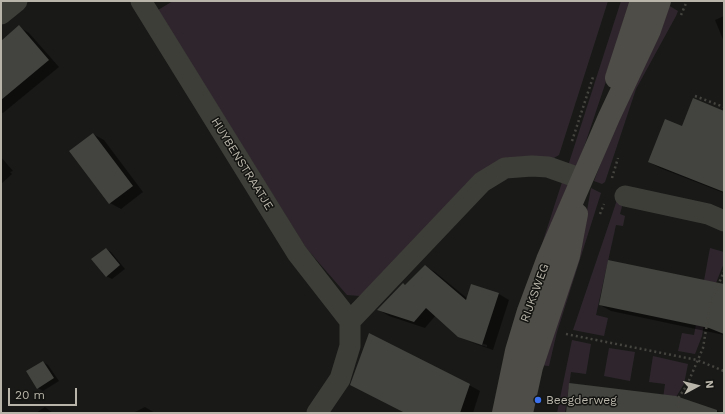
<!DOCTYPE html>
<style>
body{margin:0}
#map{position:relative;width:725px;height:414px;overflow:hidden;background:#191a18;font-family:"Work Sans",sans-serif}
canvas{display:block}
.frame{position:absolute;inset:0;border:2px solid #b9b5aa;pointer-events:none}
.north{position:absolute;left:677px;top:366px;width:40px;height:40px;-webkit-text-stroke:3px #141512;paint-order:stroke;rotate:83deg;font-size:11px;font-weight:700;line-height:16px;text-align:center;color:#b9b5aa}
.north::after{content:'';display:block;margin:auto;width:14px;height:18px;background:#b9b5aa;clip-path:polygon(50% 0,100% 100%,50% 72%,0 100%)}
.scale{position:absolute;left:8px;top:388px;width:69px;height:18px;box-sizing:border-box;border:2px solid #b9b5aa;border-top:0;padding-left:5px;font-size:12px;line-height:14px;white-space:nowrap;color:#b9b5aa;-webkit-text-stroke:3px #141512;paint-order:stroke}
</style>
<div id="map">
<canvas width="725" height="414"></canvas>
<div class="frame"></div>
<div class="north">N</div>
<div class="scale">20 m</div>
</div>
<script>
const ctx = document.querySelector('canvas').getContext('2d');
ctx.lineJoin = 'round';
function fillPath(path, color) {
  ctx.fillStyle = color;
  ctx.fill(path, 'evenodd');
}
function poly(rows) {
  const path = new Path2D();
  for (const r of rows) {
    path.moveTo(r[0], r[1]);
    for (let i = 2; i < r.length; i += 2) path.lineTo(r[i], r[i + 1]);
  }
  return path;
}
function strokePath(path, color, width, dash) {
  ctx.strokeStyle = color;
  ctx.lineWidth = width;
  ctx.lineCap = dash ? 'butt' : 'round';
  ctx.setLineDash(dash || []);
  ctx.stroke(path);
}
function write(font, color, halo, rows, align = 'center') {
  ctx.font = font + ' "Work Sans",sans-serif';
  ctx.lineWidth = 3;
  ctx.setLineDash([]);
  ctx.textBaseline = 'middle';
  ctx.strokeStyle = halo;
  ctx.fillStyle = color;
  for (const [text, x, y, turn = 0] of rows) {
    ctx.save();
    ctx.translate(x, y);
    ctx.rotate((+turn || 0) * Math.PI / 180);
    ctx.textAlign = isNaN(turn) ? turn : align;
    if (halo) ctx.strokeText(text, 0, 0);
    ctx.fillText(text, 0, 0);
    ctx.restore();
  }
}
const green = poly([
 [173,1,608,1,559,155,549,161,522,161,360,296,347,295,306,248,158,10],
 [621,1,633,1,575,174,567,169],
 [668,5,678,11,676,16,636,89,605,182,602,184,594,181,630,86],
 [563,179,572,181,534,269],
 [591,188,601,193,557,332,549,366,539,365,585,222],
 [618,197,624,199,620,214,625,216,623,226,616,225,596,315,608,318,604,336,573,330],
 [710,248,724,252,724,263,707,305,702,336,695,354,678,351,682,333,694,335],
 [572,340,591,344,586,374,571,372,565,413,557,413],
 [609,348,635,352,630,381,604,376],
 [653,356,688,364,684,384,676,397,661,413,665,384,649,382]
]);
const shadow = poly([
 [724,16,724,42,715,20],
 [19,27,29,33,59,67,3,113,1,112,1,42],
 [724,112,724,193,660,168,649,162,682,127],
 [93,134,104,140,143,192,121,209,110,203],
 [1,157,13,171,10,172,12,174,1,184],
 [106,249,111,252,125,269,112,279,106,276],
 [425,266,435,272,468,299,472,286,499,294,509,300,493,350,467,341,487,347,487,345,461,337,436,315,425,328,389,316,379,310,403,284,406,285],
 [724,285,724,335,611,311,600,305],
 [43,362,48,365,59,381,43,391,38,388],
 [469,385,480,391,473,413,407,413],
 [676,397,724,413,567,413],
 [45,407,53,413,36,413],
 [145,407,155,413,133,413]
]);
const building = poly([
 [19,25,49,60,1,100,1,41],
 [693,98,724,111,724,192,648,162,665,119,682,126],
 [93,133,133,186,109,204,69,151],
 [106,248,120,265,106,277,91,259],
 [608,260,724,284,724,334,709,328,599,305],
 [425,265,466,300,471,284,499,293,482,345,458,337,426,308,414,322,377,310,403,283,405,285],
 [369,333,470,384,460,413,405,413,350,385],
 [43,361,54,378,37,389,26,371],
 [569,383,676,396,717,410,717,413,566,413]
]);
const path = poly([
 [681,15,687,1],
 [695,96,724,107],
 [572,141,593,77],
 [612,178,618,158],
 [600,214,604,204],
 [566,334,697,360,724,371],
 [678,413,679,397,687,385,703,348,710,305,724,271]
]);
const street = poly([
 [141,1,297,253,350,321,350,346,340,379,317,413],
 [1,14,17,1],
 [625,196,708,214,724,221],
 [350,321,482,182,505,168,532,166,548,167,582,179]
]);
const secondary = poly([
 [616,78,641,1],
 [503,413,516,351,528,311,547,260,609,117,650,30,660,1],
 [522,413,532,367,569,256,577,214]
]);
const markers = [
 [538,400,4,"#3b70ee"]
];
const streetNames = [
 ["HUYBENSTRAATJE",242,164,58],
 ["RIJKSWEG",535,293,-70]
];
const poiNames = [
 ["Beegderweg",546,400]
];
fillPath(green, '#2f262d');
fillPath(shadow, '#0007');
fillPath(building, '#43443f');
strokePath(path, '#45443f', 2.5, [2, 3]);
strokePath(street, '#3e3e39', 21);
strokePath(secondary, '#4e4d47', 22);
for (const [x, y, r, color] of markers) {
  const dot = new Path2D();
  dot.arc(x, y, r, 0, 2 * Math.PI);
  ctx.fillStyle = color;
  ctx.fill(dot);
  strokePath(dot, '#141512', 1.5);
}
write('12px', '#b9b5aa', '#141512', streetNames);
write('12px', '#b9b5aa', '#141512', poiNames, 'left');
</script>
